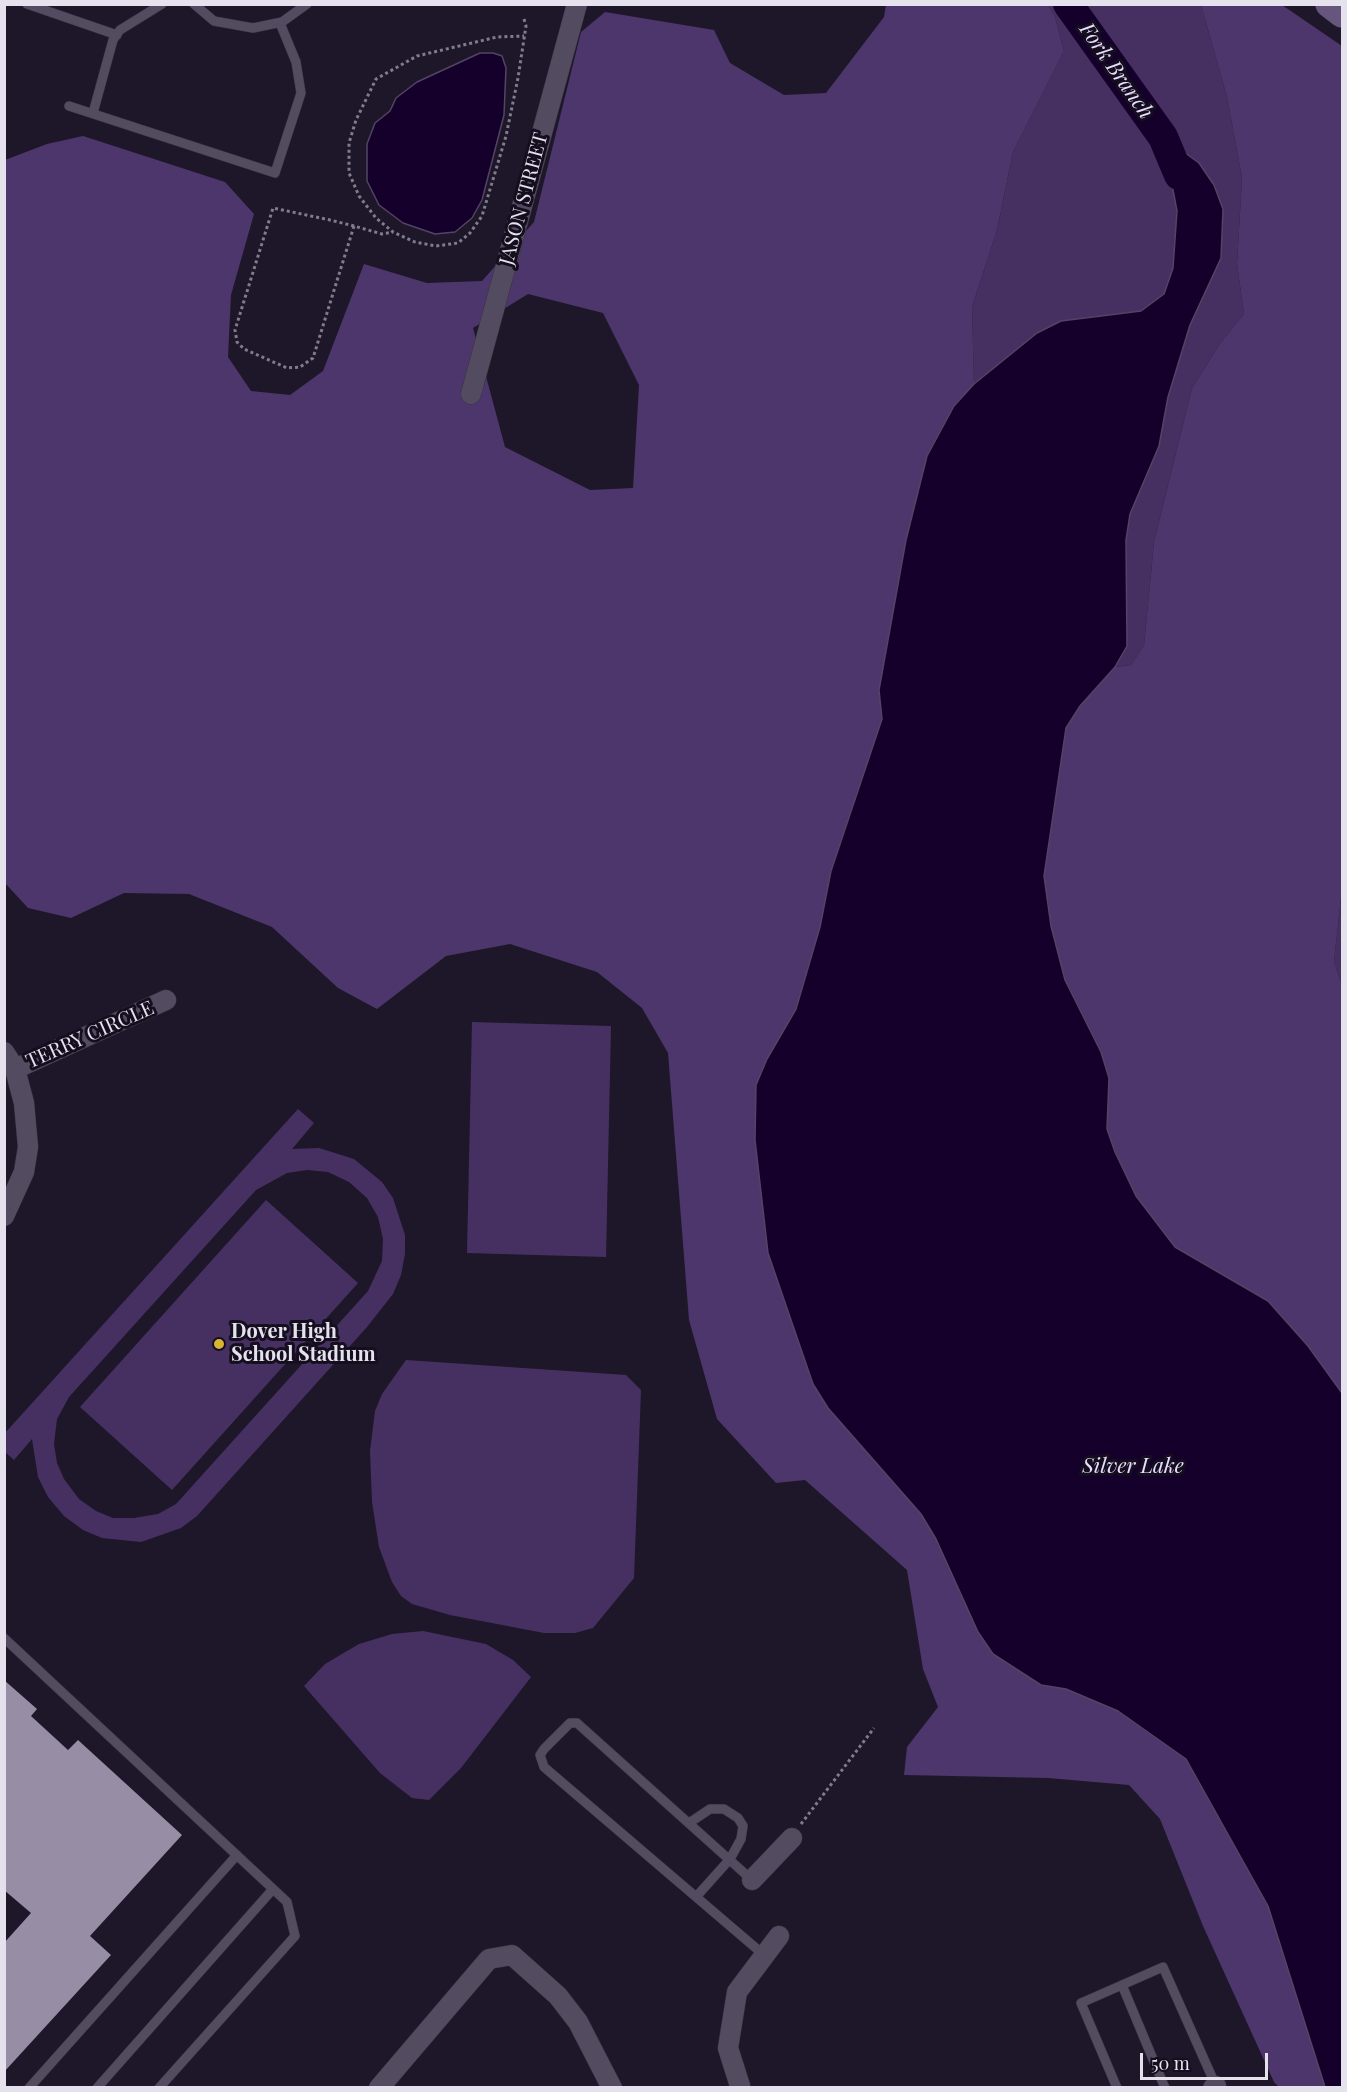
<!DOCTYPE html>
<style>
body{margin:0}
#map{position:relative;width:1347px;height:2092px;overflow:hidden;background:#1e1729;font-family:"Playfair Display",serif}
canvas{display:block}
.frame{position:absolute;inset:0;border:6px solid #e5e1ed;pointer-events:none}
.scale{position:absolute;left:1140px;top:2053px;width:128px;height:27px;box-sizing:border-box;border:3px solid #e5e1ed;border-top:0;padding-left:8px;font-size:18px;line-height:21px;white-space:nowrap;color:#e5e1ed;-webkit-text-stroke:4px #150e1f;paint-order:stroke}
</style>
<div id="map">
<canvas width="1347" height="2092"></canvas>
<div class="frame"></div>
<div class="scale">50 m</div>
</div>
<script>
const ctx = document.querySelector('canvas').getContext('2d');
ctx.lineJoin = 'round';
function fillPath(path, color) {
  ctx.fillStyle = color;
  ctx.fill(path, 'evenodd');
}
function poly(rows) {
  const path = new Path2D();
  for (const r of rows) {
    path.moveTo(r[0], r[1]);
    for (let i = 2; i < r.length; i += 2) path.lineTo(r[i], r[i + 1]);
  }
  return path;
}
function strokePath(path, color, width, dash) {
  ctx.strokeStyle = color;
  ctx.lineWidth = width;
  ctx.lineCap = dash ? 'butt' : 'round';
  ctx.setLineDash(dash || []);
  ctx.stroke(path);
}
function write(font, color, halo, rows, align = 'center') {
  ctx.font = font + ' "Playfair Display",serif';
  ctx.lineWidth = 6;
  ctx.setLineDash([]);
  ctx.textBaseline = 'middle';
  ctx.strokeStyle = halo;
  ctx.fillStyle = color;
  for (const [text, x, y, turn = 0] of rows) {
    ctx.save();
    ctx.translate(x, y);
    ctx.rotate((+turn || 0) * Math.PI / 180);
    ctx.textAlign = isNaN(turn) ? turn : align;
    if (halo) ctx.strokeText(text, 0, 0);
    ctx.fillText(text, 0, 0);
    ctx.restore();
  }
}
const green = poly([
 [1048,5,1201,5,1227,97,1242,178,1237,264,1244,314,1221,342,1192,388,1154,542,1144,645,1131,665,1115,667,1127,646,1126,540,1130,514,1159,446,1168,397,1190,325,1221,258,1163,138,1177,211,1173,268,1164,294,1141,311,1061,321,1037,333,974,384,972,307,997,230,1013,152,1064,51,1055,17],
 [1342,889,1342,986,1334,961],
 [472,1022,611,1026,606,1257,467,1253],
 [298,1109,314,1123,292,1149,319,1148,354,1159,382,1182,393,1198,405,1235,405,1254,401,1275,393,1294,367,1327,197,1516,181,1528,141,1542,102,1538,83,1530,64,1516,48,1497,38,1477,32,1439,14,1460,5,1452,5,1433],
 [307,1170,328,1172,349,1182,367,1198,378,1217,383,1239,382,1261,368,1291,176,1504,158,1514,134,1518,113,1518,96,1511,79,1499,64,1479,57,1463,54,1444,57,1419,69,1397,256,1190,287,1173],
 [266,1200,358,1283,172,1490,80,1407],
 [406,1360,626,1375,641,1390,634,1578,593,1628,575,1633,544,1633,450,1615,412,1604,401,1596,392,1582,379,1547,372,1502,370,1451,375,1411,382,1394],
 [423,1631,486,1644,513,1660,531,1677,461,1768,429,1800,412,1798,380,1773,304,1686,325,1664,359,1644,392,1634]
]);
const forest = poly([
 [886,5,1048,5,1055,17,1064,51,1013,152,997,230,972,307,974,384,954,406,927,456,906,540,879,690,882,719,831,870,820,927,796,1009,767,1059,755,1140,768,1253,813,1384,828,1408,921,1514,1041,1685,1066,1689,1118,1711,1186,1759,1268,1906,1325,2087,1279,2087,1274,2082,1203,1926,1160,1819,1129,1785,1048,1778,904,1775,907,1747,938,1707,923,1669,907,1570,805,1480,776,1483,717,1419,689,1320,668,1053,642,1008,597,972,510,944,446,956,377,1009,338,988,272,927,189,894,124,893,71,918,28,908,5,883,5,160,47,144,83,136,225,182,254,214,231,295,228,357,251,391,290,395,323,371,364,264,427,283,482,281,534,222,581,32,605,12,714,30,730,63,784,95,826,93,884,17],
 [528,294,603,313,639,385,633,488,590,490,505,447,473,328],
 [1201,5,1282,5,1342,46,1342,889,1334,961,1342,986,1342,1393,1308,1346,1268,1301,1175,1247,1136,1196,1115,1152,1107,1129,1108,1078,1101,1052,1065,980,1051,926,1044,876,1066,728,1080,706,1115,667,1131,665,1144,645,1154,542,1192,388,1221,342,1244,314,1237,264,1242,178,1227,97]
]);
const water = poly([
 [480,53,493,53,502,56,506,68,504,115,482,200,472,218,455,232,435,234,403,223,379,205,367,181,367,144,375,123,390,111,396,98,417,82,480,53],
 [1163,137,1199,163,1214,185,1223,209,1221,258,1190,325,1168,397,1159,446,1130,514,1126,540,1127,646,1115,667,1080,706,1066,728,1044,876,1051,926,1065,980,1101,1052,1109,1078,1107,1129,1115,1152,1136,1196,1175,1247,1268,1301,1308,1346,1342,1393,1342,2087,1325,2087,1268,1906,1186,1759,1118,1711,1066,1689,1041,1685,993,1654,978,1632,936,1539,921,1514,828,1408,813,1384,768,1253,755,1140,756,1085,767,1059,796,1009,820,927,831,871,882,719,879,690,906,540,927,456,954,406,974,384,1037,333,1061,321,1141,311,1164,294,1173,268,1177,211,1163,137]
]);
const river = poly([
 [1068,4,1163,137,1179,175]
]);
const building = poly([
 [4,1680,37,1709,31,1716,68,1750,78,1740,182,1835,90,1936,111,1955,4,2072,4,1943,31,1913,4,1890]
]);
const path = poly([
 [524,19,526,26,518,78,506,136,482,216,470,233,458,243,436,246,415,242,393,232,376,218,359,196,349,173,349,143,356,120,376,79,417,56,497,37,524,36],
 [354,226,313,358,300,367,287,368,244,349,237,342,235,330,273,208,330,220,354,226,382,234,393,232],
 [801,1824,874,1728]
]);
const lane = poly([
 [27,4,117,35],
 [194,4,214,21,253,28,282,22,307,4],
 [69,106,275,173,301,93,296,62,280,23],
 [93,113,113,40,120,30,162,4],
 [4,1638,287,1902,295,1936,159,2088],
 [689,1823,710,1809,724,1809,738,1818,743,1826,741,1839,730,1859,696,1897],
 [752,1880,577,1723,570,1723,544,1749,540,1755,544,1767,764,1955],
 [1122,1985,1165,2088],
 [29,2088,237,1855],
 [97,2088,273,1889],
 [1117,2088,1081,2003,1163,1967,1216,2086]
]);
const street = poly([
 [471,394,577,4],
 [4,1052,15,1069,24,1103,28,1147,24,1172,4,1216],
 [15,1069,166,1000],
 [752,1880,792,1838],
 [740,2086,728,2048,737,1992,779,1936],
 [379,2088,489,1959,512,1955,558,1996,578,2022,612,2088],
 [1213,2088,1216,2086]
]);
const secondary = poly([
 [1329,4,1342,14]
]);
const markers = [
 [219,1344,6,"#d8b434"]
];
const streetNames = [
 ["JASON STREET",524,199,-75],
 ["TERRY CIRCLE",90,1035,-24]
];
const poiNames = [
 ["Dover High",231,1332],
 ["School Stadium",231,1355]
];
const waterNames = [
 ["Fork Branch",1116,71,55],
 ["Silver Lake",1133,1466]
];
fillPath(green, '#463062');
fillPath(forest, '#4d366b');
fillPath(water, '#14002a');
strokePath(water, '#534464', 1.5);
strokePath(river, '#14002a', 30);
fillPath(building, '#978ea5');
strokePath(lane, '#393441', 10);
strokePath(street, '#393441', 21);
strokePath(secondary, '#393441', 28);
strokePath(path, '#817c8b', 3, [3, 3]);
strokePath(lane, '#534b60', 9);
strokePath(street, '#534b60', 20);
strokePath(secondary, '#66557d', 27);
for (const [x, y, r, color] of markers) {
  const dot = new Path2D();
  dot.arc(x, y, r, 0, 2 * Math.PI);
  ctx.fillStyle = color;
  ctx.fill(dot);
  strokePath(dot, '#150e1f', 2);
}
write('20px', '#e5e1ed', '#150e1f', streetNames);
write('bold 20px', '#e5e1ed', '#150e1f', poiNames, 'left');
write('italic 21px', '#e9dcff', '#150e1f', waterNames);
</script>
